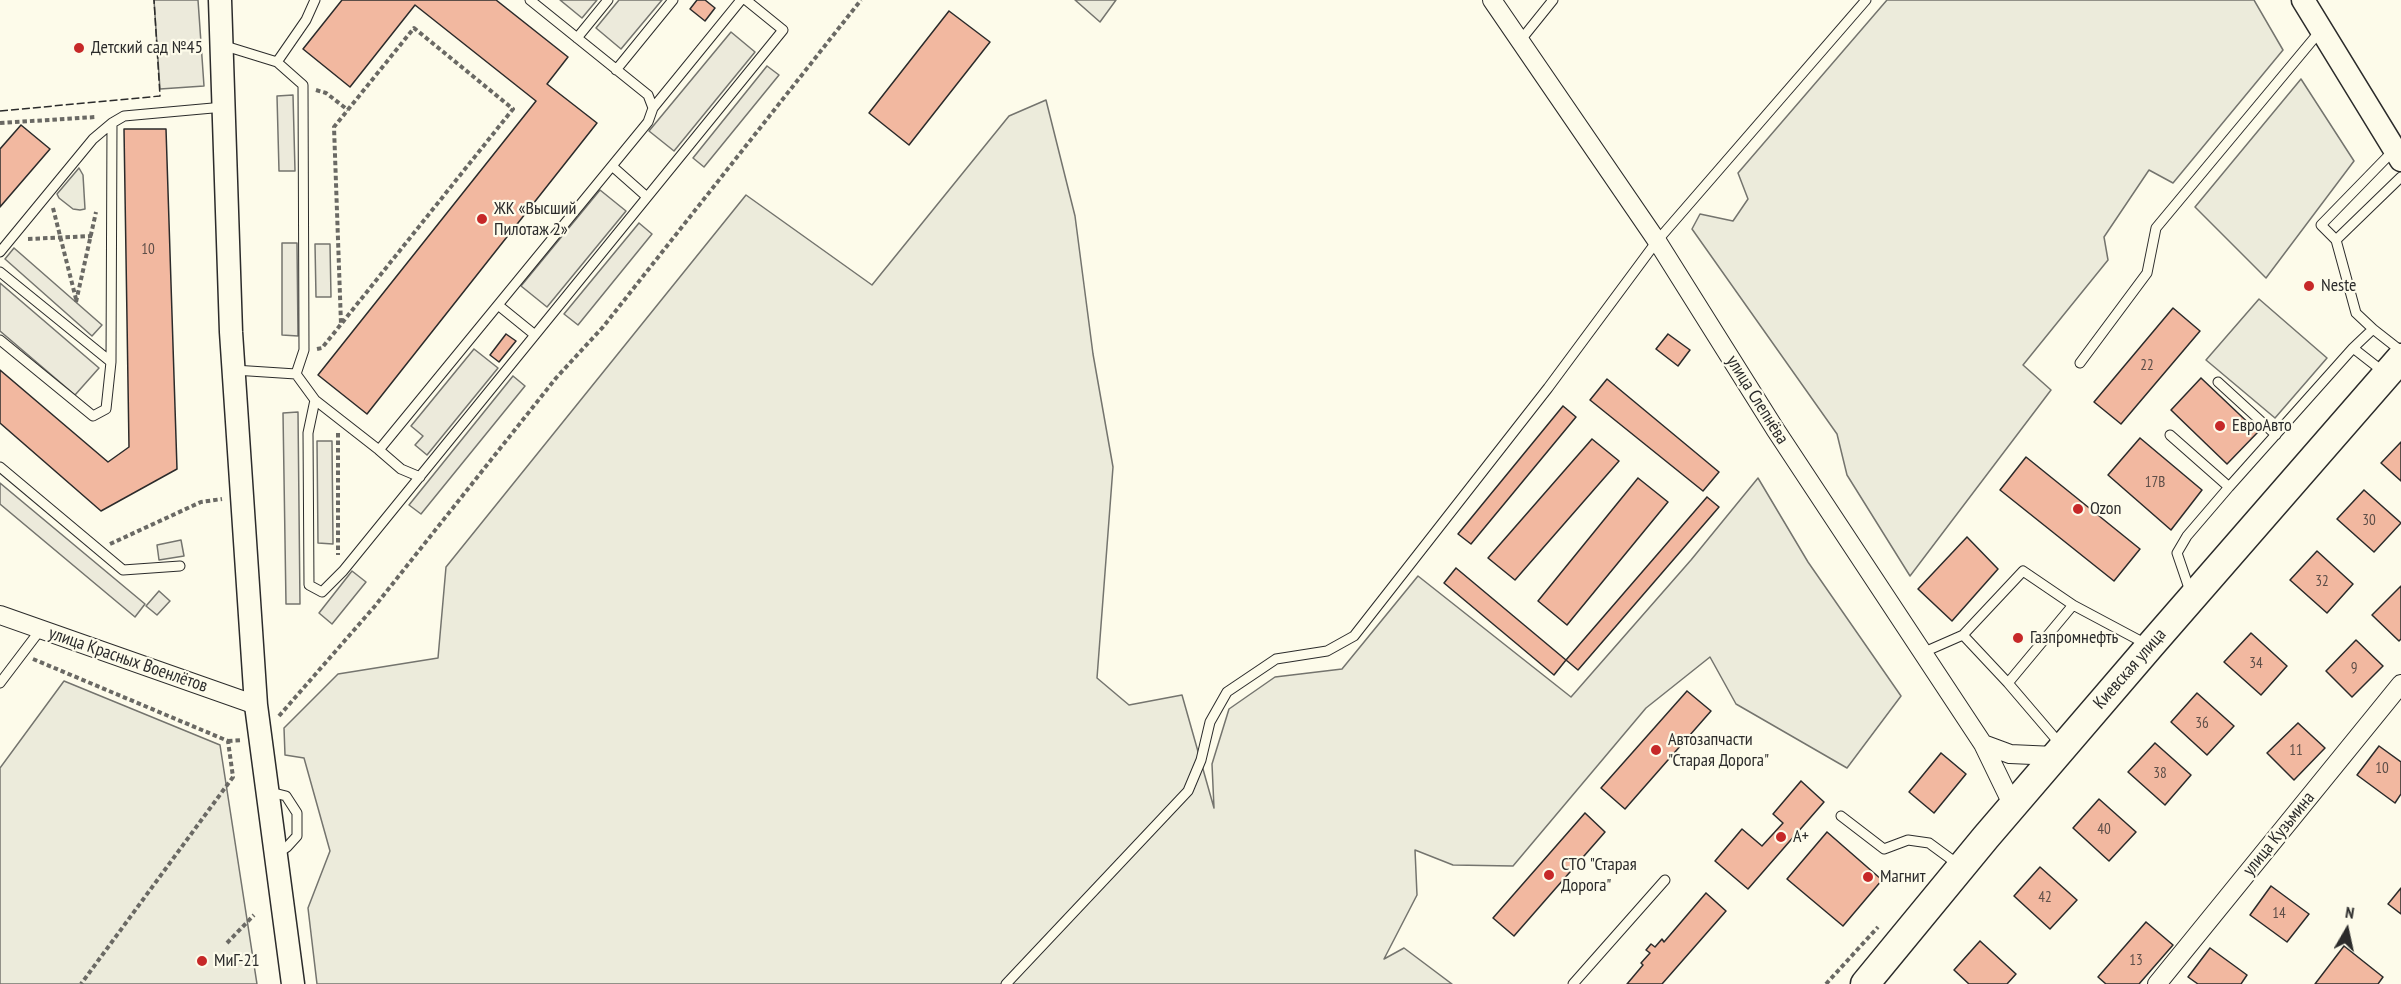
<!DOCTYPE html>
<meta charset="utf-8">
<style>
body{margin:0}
#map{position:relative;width:2401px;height:984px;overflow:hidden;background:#fdfbea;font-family:"PT Sans Narrow",sans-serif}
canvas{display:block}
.north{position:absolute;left:2317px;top:900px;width:60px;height:60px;-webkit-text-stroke:4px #fdfbea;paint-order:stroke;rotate:9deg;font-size:16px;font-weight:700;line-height:24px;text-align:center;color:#2b2b2b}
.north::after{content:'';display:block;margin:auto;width:21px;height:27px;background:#2b2b2b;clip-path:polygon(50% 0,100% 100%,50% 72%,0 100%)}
</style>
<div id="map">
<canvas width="2401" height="984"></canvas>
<div class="north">N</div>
</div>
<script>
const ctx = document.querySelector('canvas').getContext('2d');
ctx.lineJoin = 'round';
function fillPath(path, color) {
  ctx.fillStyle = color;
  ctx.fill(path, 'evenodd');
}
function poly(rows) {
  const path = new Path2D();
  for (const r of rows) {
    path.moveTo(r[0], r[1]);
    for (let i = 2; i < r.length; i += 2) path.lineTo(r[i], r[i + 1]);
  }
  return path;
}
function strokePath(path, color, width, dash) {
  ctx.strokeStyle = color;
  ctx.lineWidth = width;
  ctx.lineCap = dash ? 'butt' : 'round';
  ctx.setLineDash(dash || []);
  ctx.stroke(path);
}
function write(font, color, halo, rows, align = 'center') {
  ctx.font = font + ' "PT Sans Narrow",sans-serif';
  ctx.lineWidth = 4.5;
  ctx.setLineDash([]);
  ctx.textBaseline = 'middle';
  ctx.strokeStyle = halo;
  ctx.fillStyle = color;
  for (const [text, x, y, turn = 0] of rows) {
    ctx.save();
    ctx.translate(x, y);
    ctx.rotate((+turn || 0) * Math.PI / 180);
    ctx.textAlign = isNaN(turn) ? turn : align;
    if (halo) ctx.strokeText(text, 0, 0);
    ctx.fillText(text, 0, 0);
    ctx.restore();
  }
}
const green = poly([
 [1075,0,1116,0,1100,22,1075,0],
 [1887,0,2254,0,2283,50,2173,183,2149,170,2104,237,2108,260,2023,365,2051,390,1910,576,1847,475,1837,434,1692,229,1700,214,1733,221,1748,199,1738,173,1887,0],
 [2301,79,2354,161,2266,278,2195,207,2301,79],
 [1046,100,1075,216,1093,354,1113,467,1097,678,1129,705,1182,695,1214,808,1212,764,1229,709,1275,677,1342,669,1418,576,1571,697,1691,560,1758,478,1808,562,1901,696,1847,768,1736,704,1710,657,1646,708,1513,866,1453,865,1415,850,1417,895,1384,959,1404,948,1452,984,317,984,308,908,330,851,304,758,285,755,284,728,338,674,438,658,446,567,746,195,872,285,1009,116,1046,100],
 [79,168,83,175,85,209,80,210,73,209,59,198,57,194,79,168],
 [2259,299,2327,358,2275,418,2206,360,2259,299],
 [64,681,220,745,257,984,0,984,0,768,64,681]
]);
const parking = poly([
 [154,0,198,0,204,86,160,89,154,0],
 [560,0,597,0,582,18,560,0],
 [619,0,662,0,621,49,596,28,619,0],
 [731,32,755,52,674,151,649,131,731,32],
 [767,66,779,75,704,167,693,158,767,66],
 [293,95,295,171,279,171,277,96,293,95],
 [600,190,626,211,547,307,521,286,600,190],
 [639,223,652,234,578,325,564,314,639,223],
 [282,243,297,243,298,336,282,335,282,243],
 [315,244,330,244,331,297,316,297,315,244],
 [14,248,102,325,92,336,5,259,14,248],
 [0,283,99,368,75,395,0,331,0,283],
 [474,349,498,368,427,455,415,445,423,436,411,426,474,349],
 [513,376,525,386,421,514,409,505,513,376],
 [298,412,300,604,286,604,283,413,298,412],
 [332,441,333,544,318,543,317,441,332,441],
 [0,483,145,604,135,617,0,504,0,483],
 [181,540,184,556,159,560,157,545,181,540],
 [352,571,366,582,332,624,319,613,352,571],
 [159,591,170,601,157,615,146,606,159,591]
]);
const building = poly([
 [342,0,496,0,568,57,547,84,597,123,367,414,318,375,536,101,415,5,350,87,303,49,342,0],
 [697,0,705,0,715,8,705,21,690,9,697,0],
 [949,11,990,42,909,145,869,113,949,11],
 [21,125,50,149,0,207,0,149,21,125],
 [124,129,166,129,177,469,101,511,0,423,0,370,108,462,129,447,124,129],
 [2173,308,2200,331,2121,424,2094,402,2173,308],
 [506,334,516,341,499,362,490,355,506,334],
 [1668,334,1690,350,1678,366,1656,349,1668,334],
 [2201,378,2258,432,2227,464,2171,410,2201,378],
 [1607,379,1719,472,1703,491,1590,400,1607,379],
 [1563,406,1576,417,1471,544,1458,534,1563,406],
 [2140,438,2202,490,2171,530,2108,475,2140,438],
 [1592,439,1619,461,1515,580,1488,558,1592,439],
 [2401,442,2401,481,2381,463,2401,442],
 [2026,457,2140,549,2114,581,2000,490,2026,457],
 [1638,478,1668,502,1567,625,1538,601,1638,478],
 [2364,490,2401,523,2374,552,2337,519,2364,490],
 [1707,497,1719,507,1578,670,1566,660,1707,497],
 [1967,537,1998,569,1952,621,1918,589,1967,537],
 [2317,551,2353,584,2327,613,2290,580,2317,551],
 [1456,568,1566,660,1554,675,1444,583,1456,568],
 [2401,586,2401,639,2399,641,2372,615,2401,586],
 [2251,633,2287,666,2261,695,2224,662,2251,633],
 [2356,640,2383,666,2352,697,2326,671,2356,640],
 [1687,691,1711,711,1625,809,1601,788,1687,691],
 [2197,693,2234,726,2207,755,2171,722,2197,693],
 [2298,723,2325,748,2294,780,2267,753,2298,723],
 [2155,743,2191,775,2165,805,2128,772,2155,743],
 [2379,746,2401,762,2401,794,2395,803,2357,775,2379,746],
 [1941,753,1966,774,1934,813,1909,792,1941,753],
 [1801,781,1824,802,1748,889,1715,861,1742,829,1762,846,1783,823,1773,814,1801,781],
 [2099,799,2136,832,2109,861,2073,828,2099,799],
 [1585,813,1605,832,1514,936,1493,918,1585,813],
 [1827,832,1882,880,1843,926,1787,879,1827,832],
 [2040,867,2077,900,2050,929,2014,896,2040,867],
 [2271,886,2309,914,2287,942,2250,915,2271,886],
 [2401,888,2401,914,2388,904,2401,888],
 [1706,893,1726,911,1662,984,1627,984,1643,965,1641,963,1650,953,1646,950,1651,944,1655,947,1662,939,1664,942,1706,893],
 [2146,922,2173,945,2139,984,2106,984,2098,977,2146,922],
 [1980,941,2016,974,2007,984,1969,984,1954,970,1980,941],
 [2344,946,2383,977,2378,984,2315,984,2344,946],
 [2210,948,2247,975,2241,984,2198,984,2188,977,2210,948]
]);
const path = poly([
 [316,90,326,93,348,110],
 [0,123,96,117],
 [53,208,76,299],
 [28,239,92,236],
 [76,302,96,212],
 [317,349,322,348,513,109,414,28,334,127,341,324],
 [338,433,338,555],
 [110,544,201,502,222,499],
 [33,659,228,741,233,777,81,984],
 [279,716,375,606,556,378,603,327,861,0],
 [228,741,242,740],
 [227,943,254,915],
 [1826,984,1878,927]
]);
const service = poly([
 [577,38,608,0],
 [1520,41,1553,0],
 [222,45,277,62,303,85,304,350,296,374,234,370],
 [277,62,306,20,315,0],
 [616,70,673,0],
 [653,108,741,0],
 [2395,149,2321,225,2336,240,2356,313,2373,329,2401,351],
 [612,166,647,197],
 [2336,240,2401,177],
 [0,252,93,139,112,123,124,116,224,107],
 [0,272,111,362,112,123],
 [498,305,535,335],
 [0,340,93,416,106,409,111,362],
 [2353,348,2385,373],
 [2080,363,2147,273,2156,228,2321,30],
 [296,374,315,400,379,450,648,122,653,108,648,95,530,0],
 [2218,382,2276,435],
 [315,400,308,433,309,585,322,592,343,571,783,30,746,0],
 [2170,435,2229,487,2353,348,2373,329],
 [379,450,401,469,420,477],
 [0,467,123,570,180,566],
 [2191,594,2177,553,2187,536,2229,487],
 [1922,653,1963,635],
 [0,683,41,629],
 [2008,683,1963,635,2023,571,2073,605],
 [2061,745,2008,683,2073,605,2148,645],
 [270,792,286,796,297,813,297,836,287,847,276,854],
 [1841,816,1884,849,1908,840,1929,843,1959,865],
 [1006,984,1188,791,1201,760,1210,722,1227,692,1276,659,1327,651,1354,636,1548,388,1657,241,1866,0],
 [1573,984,1665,880]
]);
const minor = poly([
 [1492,0,1657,241,1775,429,1983,744,2013,806],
 [0,615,256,705],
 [1983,744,2010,754,2055,756],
 [2157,984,2401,684]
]);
const tertiary = poly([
 [220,0,231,332,256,705,293,984],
 [2303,0,2401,160]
]);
const primary = poly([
 [1865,984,1986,837,2150,646,2401,358]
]);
const fence = poly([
 [0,111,160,96,154,0]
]);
const markers = [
 [79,48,6,"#c62828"],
 [482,219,6,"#c62828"],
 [2309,286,6,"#c62828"],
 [2220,426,6,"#c62828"],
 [2078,509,6,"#c62828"],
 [2018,638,6,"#c62828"],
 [1656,750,6,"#c62828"],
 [1781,837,6,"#c62828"],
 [1549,875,6,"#c62828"],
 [1868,877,6,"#c62828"],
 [202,961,6,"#c62828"]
];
const numberNames = [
 ["10",148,250],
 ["22",2147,366],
 ["17В",2155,483],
 ["30",2369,521],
 ["32",2322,582],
 ["34",2256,664],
 ["9",2354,669],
 ["36",2202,724],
 ["11",2296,751],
 ["10",2382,769],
 ["38",2160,774],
 ["40",2104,830],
 ["42",2045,898],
 ["14",2279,914],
 ["13",2136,961]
];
const poiNames = [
 ["Детский сад №45",91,48],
 ["ЖК «Высший",494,209],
 ["Пилотаж 2»",494,230],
 ["Neste",2321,286],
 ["ЕвроАвто",2232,426],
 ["Ozon",2090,509],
 ["Газпромнефть",2030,638],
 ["Автозапчасти",1668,740],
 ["\"Старая Дорога\"",1668,761],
 ["А+",1793,837],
 ["СТО \"Старая",1561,865],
 ["Дорога\"",1561,886],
 ["Магнит",1880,877],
 ["МиГ-21",214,961]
];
const streetNames = [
 ["улица Слепнёва",1757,400,58],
 ["улица Красных Военлётов",128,660,19],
 ["Киевская улица",2130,669,-49],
 ["улица Кузьмина",2279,834,-51]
];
fillPath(green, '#ecebdb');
strokePath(green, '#74746e', 1.5);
fillPath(parking, '#eceadb');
strokePath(parking, '#74746e', 1.5);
fillPath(building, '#f2b8a0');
strokePath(building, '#2b2b2b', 1.5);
strokePath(service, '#2b2b2b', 11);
strokePath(minor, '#2b2b2b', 20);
strokePath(tertiary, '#2b2b2b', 25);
strokePath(primary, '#2b2b2b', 31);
strokePath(path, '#6a6964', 4, [4.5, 3]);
strokePath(service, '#fdfbea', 9);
strokePath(minor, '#fdfbea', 18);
strokePath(tertiary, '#fdfbea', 22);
strokePath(primary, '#fdfbea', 28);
strokePath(fence, '#2b2b2b', 1.5, [8, 3]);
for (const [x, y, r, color] of markers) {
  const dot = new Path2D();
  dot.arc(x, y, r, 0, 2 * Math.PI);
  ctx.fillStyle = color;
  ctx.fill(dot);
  strokePath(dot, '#fdfbea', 2);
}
write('15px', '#5d4e48', null, numberNames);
write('18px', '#2b2b2b', '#fdfbea', poiNames, 'left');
write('18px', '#2b2b2b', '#fdfbea', streetNames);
</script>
